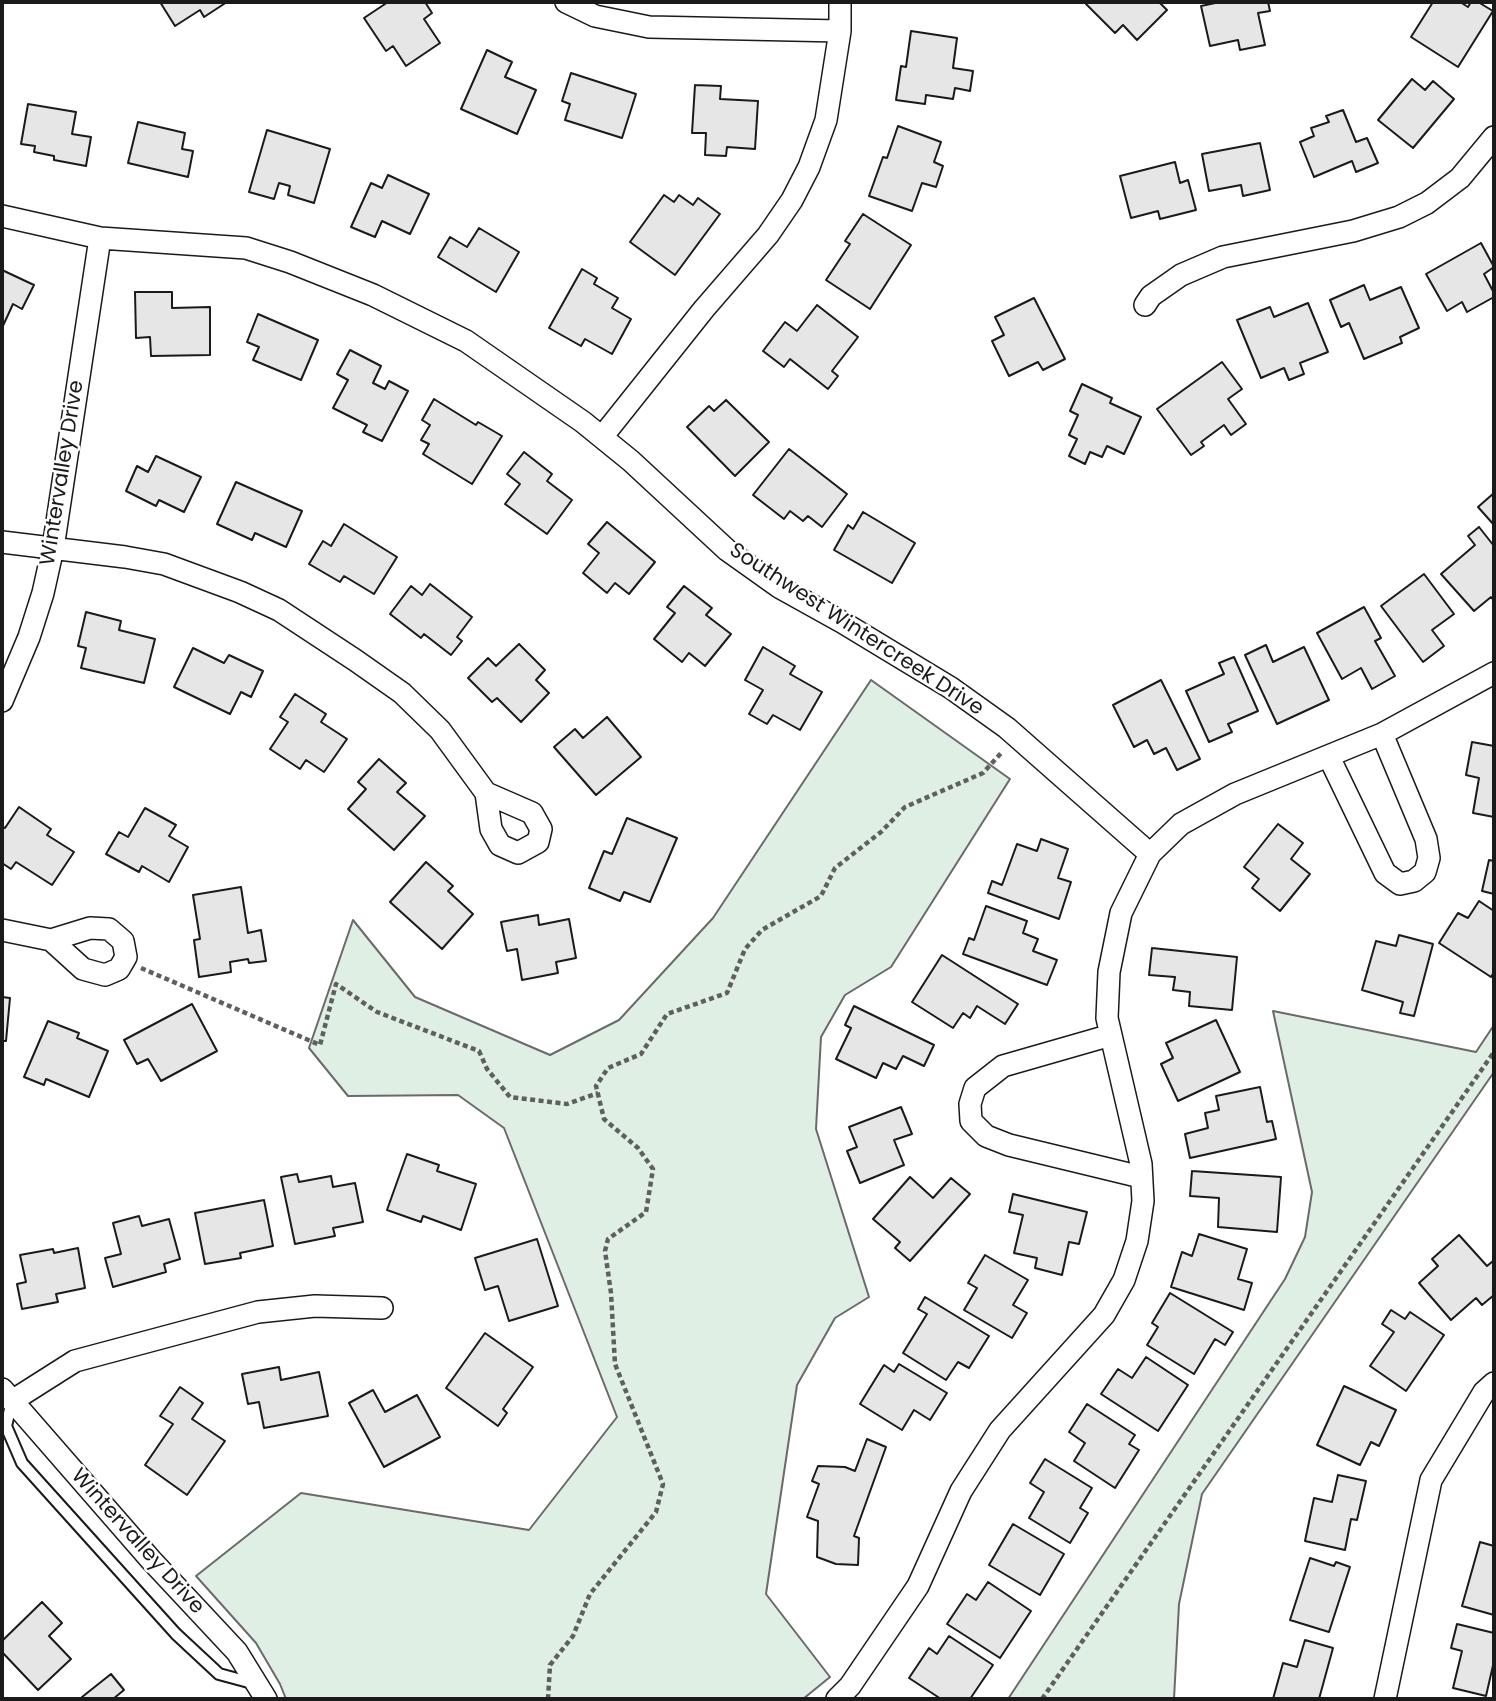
<!DOCTYPE html>
<style>
body{margin:0}
#map{position:relative;width:1496px;height:1701px;overflow:hidden;background:#fff;font-family:Poppins,sans-serif}
canvas{display:block}
.frame{position:absolute;inset:0;border:4px solid #1a1a1a;pointer-events:none}
</style>
<div id="map">
<canvas width="1496" height="1701"></canvas>
<div class="frame"></div>
</div>
<script>
const ctx = document.querySelector('canvas').getContext('2d');
ctx.lineJoin = 'round';
function fillPath(path, color) {
  ctx.fillStyle = color;
  ctx.fill(path, 'evenodd');
}
function poly(rows) {
  const path = new Path2D();
  for (const r of rows) {
    path.moveTo(r[0], r[1]);
    for (let i = 2; i < r.length; i += 2) path.lineTo(r[i], r[i + 1]);
  }
  return path;
}
function strokePath(path, color, width, dash) {
  ctx.strokeStyle = color;
  ctx.lineWidth = width;
  ctx.lineCap = dash ? 'butt' : 'round';
  ctx.setLineDash(dash || []);
  ctx.stroke(path);
}
function write(font, color, halo, rows, align = 'center') {
  ctx.font = font + ' Poppins,sans-serif';
  ctx.lineWidth = 5;
  ctx.setLineDash([]);
  ctx.textBaseline = 'middle';
  ctx.strokeStyle = halo;
  ctx.fillStyle = color;
  for (const [text, x, y, turn = 0] of rows) {
    ctx.save();
    ctx.translate(x, y);
    ctx.rotate((+turn || 0) * Math.PI / 180);
    ctx.textAlign = isNaN(turn) ? turn : align;
    if (halo) ctx.strokeText(text, 0, 0);
    ctx.fillText(text, 0, 0);
    ctx.restore();
  }
}
const green = poly([
 [871,680,1010,779,891,967,845,995,821,1037,816,1129,869,1297,835,1318,797,1385,766,1594,830,1677,803,1699,286,1699,280,1684,256,1643,196,1576,301,1493,529,1530,617,1417,504,1128,458,1095,348,1096,309,1048,353,920,415,997,550,1055,619,1020,713,918,871,680],
 [1273,1011,1476,1052,1494,1025,1494,1072,1202,1494,1179,1604,1174,1699,1008,1699,1285,1279,1305,1237,1312,1192,1273,1011]
]);
const building = poly([
 [160,2,227,2,204,17,200,10,175,26,160,2],
 [388,2,425,2,432,13,424,19,440,43,406,66,393,46,386,51,364,18,388,2],
 [1089,2,1159,2,1167,10,1137,40,1123,25,1115,33,1086,4,1089,2],
 [1220,2,1268,2,1270,11,1258,13,1265,45,1240,50,1238,40,1210,46,1201,6,1220,2],
 [1433,2,1460,2,1468,7,1471,2,1478,2,1493,11,1458,67,1411,37,1433,2],
 [911,31,957,38,953,68,973,71,970,91,955,88,953,99,926,95,925,104,896,100,901,66,906,67,911,31],
 [487,50,512,62,505,77,536,90,517,134,461,109,487,50],
 [571,73,636,94,622,138,565,120,570,104,562,101,571,73],
 [1412,79,1425,90,1433,81,1454,99,1413,148,1378,120,1412,79],
 [695,85,721,86,720,99,758,101,755,149,727,147,726,156,705,155,706,133,692,133,695,85],
 [28,104,76,112,72,134,91,137,86,166,54,160,54,156,34,152,35,146,21,144,28,104],
 [1343,110,1356,142,1367,138,1378,163,1356,172,1352,161,1314,177,1300,142,1314,136,1311,128,1329,122,1326,116,1343,110],
 [138,122,185,133,182,149,193,151,188,177,128,163,138,122],
 [898,126,941,142,934,162,943,166,936,187,922,183,912,211,869,196,883,157,887,158,898,126],
 [267,130,330,149,314,203,288,195,290,186,279,183,274,199,249,192,267,130],
 [1260,143,1270,190,1243,196,1241,185,1209,191,1202,154,1260,143],
 [1175,162,1180,183,1188,180,1196,210,1160,219,1158,211,1131,218,1120,176,1175,162],
 [388,175,429,194,410,234,382,221,375,237,351,227,371,183,382,188,388,175],
 [664,195,674,202,679,195,693,205,698,198,720,214,675,275,630,242,664,195],
 [863,214,911,245,870,309,826,280,850,244,845,241,863,214],
 [479,228,519,252,496,292,438,257,450,237,467,247,479,228],
 [1481,243,1494,267,1484,274,1494,293,1494,297,1467,312,1462,302,1447,311,1426,274,1481,243],
 [582,269,597,278,594,284,618,298,612,308,631,319,612,354,585,339,581,346,549,328,582,269],
 [2,270,34,285,22,309,13,304,2,328,2,270],
 [1364,285,1370,300,1401,287,1419,328,1400,337,1402,343,1364,359,1349,323,1341,327,1330,300,1364,285],
 [135,292,172,292,172,308,210,307,210,355,151,356,150,337,136,338,135,292],
 [1034,298,1065,359,1043,370,1038,362,1009,376,992,341,1004,335,995,317,1034,298],
 [1308,303,1328,352,1300,363,1304,374,1289,380,1284,368,1261,378,1237,320,1270,307,1274,317,1308,303],
 [817,305,858,337,832,371,838,376,828,389,790,359,784,367,763,351,785,322,797,331,817,305],
 [258,314,318,340,301,380,253,360,259,347,247,342,258,314],
 [350,350,381,366,373,383,385,389,389,381,408,391,382,441,363,432,367,425,333,408,348,380,337,374,350,350],
 [1222,362,1242,389,1228,399,1246,424,1231,435,1224,425,1201,442,1204,446,1191,455,1157,409,1222,362],
 [1082,384,1112,398,1110,403,1141,417,1124,454,1107,446,1102,457,1090,452,1085,464,1069,456,1077,439,1069,435,1078,415,1070,411,1082,384],
 [434,399,476,425,478,422,502,436,472,484,423,454,429,444,421,440,430,425,422,420,434,399],
 [726,400,769,442,735,476,687,427,709,406,714,411,726,400],
 [789,449,847,494,822,527,808,516,803,521,790,511,784,519,753,495,789,449],
 [524,452,552,474,547,481,572,500,547,534,505,504,520,484,507,474,524,452],
 [156,456,201,477,184,512,159,500,156,506,126,491,137,466,148,472,156,456],
 [236,482,302,511,286,547,255,533,252,540,217,524,236,482],
 [1494,493,1494,525,1478,507,1494,493],
 [863,512,915,543,892,583,834,550,848,525,853,529,863,512],
 [607,522,655,562,629,594,615,583,607,593,583,573,599,553,588,544,607,522],
 [344,524,397,557,374,594,344,576,340,582,309,564,323,541,331,546,344,524],
 [1479,527,1494,546,1494,601,1491,597,1474,611,1441,574,1475,545,1468,536,1479,527],
 [1424,574,1454,614,1432,630,1444,646,1423,662,1381,606,1424,574],
 [430,584,472,617,457,637,462,641,451,655,424,634,421,638,390,614,411,586,422,595,430,584],
 [684,586,712,608,706,615,731,634,705,666,689,653,682,662,654,639,675,613,667,607,684,586],
 [1364,607,1381,638,1375,641,1395,676,1372,689,1361,668,1342,679,1317,633,1364,607],
 [86,612,121,621,119,630,155,639,144,683,81,668,86,648,78,646,86,612],
 [519,644,545,670,536,680,549,693,521,722,497,698,492,702,468,678,488,658,496,666,519,644],
 [1266,645,1273,662,1304,647,1329,700,1277,724,1245,655,1266,645],
 [763,647,795,666,790,674,822,692,800,730,773,715,767,724,749,714,763,690,745,680,763,647],
 [193,648,224,663,229,655,263,671,251,697,241,692,230,714,174,687,193,648],
 [1234,657,1258,711,1228,724,1232,732,1209,742,1186,691,1224,674,1219,663,1234,657],
 [1161,680,1200,759,1177,770,1166,748,1154,754,1147,740,1134,747,1113,705,1161,680],
 [295,694,326,714,321,722,347,739,324,772,306,760,300,769,270,749,288,722,280,717,295,694],
 [607,717,641,757,596,795,554,747,575,729,583,738,607,717],
 [1472,742,1494,746,1494,817,1473,813,1479,778,1466,775,1472,742],
 [379,759,406,783,397,792,425,816,394,850,348,809,366,789,358,782,379,759],
 [19,807,51,829,47,835,74,852,52,885,16,862,11,869,2,863,2,827,5,828,19,807],
 [145,808,176,825,169,836,188,847,169,882,142,866,139,872,106,854,119,832,128,837,145,808],
 [627,818,677,838,650,902,624,892,620,901,589,888,604,851,612,854,627,818],
 [1278,824,1303,843,1291,859,1310,874,1280,911,1252,888,1259,879,1244,867,1278,824],
 [1041,839,1068,849,1058,878,1071,882,1059,919,988,893,992,881,1002,885,1017,844,1037,851,1041,839],
 [1489,860,1494,861,1494,894,1482,891,1489,860],
 [426,862,453,886,448,891,473,914,442,949,390,902,426,862],
 [241,887,248,933,261,930,266,961,249,963,248,959,230,962,231,972,199,977,194,940,200,939,193,895,241,887],
 [1479,901,1494,911,1494,972,1491,977,1439,943,1458,913,1468,918,1479,901],
 [986,906,1027,921,1023,933,1038,939,1033,951,1057,960,1047,985,963,954,969,938,974,940,986,906],
 [538,915,539,925,569,919,576,958,556,962,558,973,522,980,517,949,507,951,501,922,538,915],
 [1399,935,1433,944,1414,1016,1400,1013,1403,1002,1362,990,1376,941,1396,946,1399,935],
 [1152,948,1237,957,1232,1010,1189,1006,1190,992,1173,990,1175,977,1149,975,1152,948],
 [942,955,1018,1004,1005,1024,977,1006,970,1018,963,1013,953,1028,912,1002,942,955],
 [2,997,10,998,6,1041,2,1041,2,997],
 [192,1004,217,1051,161,1081,148,1059,137,1064,124,1040,192,1004],
 [854,1006,934,1045,924,1066,903,1056,896,1069,883,1063,876,1078,836,1059,851,1028,845,1025,854,1006],
 [1216,1020,1240,1072,1178,1101,1161,1064,1173,1058,1166,1043,1216,1020],
 [48,1021,79,1033,77,1038,108,1051,89,1097,46,1079,44,1085,24,1077,48,1021],
 [1260,1087,1267,1122,1272,1121,1276,1139,1190,1158,1185,1134,1208,1128,1205,1113,1219,1110,1216,1096,1260,1087],
 [901,1107,912,1134,894,1140,904,1165,860,1183,847,1151,857,1147,849,1127,901,1107],
 [407,1154,439,1165,437,1171,476,1184,461,1230,423,1216,421,1222,387,1210,407,1154],
 [1192,1171,1281,1177,1277,1232,1218,1227,1219,1198,1190,1196,1192,1171],
 [297,1174,299,1182,331,1176,333,1187,355,1183,363,1222,333,1228,335,1236,295,1244,281,1177,297,1174],
 [910,1177,933,1198,951,1178,970,1194,910,1261,895,1248,900,1242,873,1219,910,1177],
 [1013,1194,1087,1212,1079,1244,1069,1242,1062,1275,1035,1268,1037,1258,1014,1253,1023,1215,1009,1212,1013,1194],
 [264,1200,273,1246,240,1253,241,1258,205,1264,195,1213,264,1200],
 [139,1216,142,1226,169,1219,180,1259,164,1264,166,1272,113,1287,105,1258,121,1254,113,1223,139,1216],
 [1199,1234,1247,1249,1238,1279,1252,1283,1244,1310,1171,1287,1182,1252,1192,1256,1199,1234],
 [1459,1235,1487,1266,1493,1261,1494,1262,1494,1295,1482,1305,1476,1298,1451,1320,1419,1283,1438,1266,1432,1259,1459,1235],
 [537,1239,558,1306,509,1321,498,1286,485,1290,475,1258,537,1239],
 [78,1248,85,1288,56,1294,58,1302,22,1309,17,1284,26,1282,20,1255,53,1249,54,1253,78,1248],
 [985,1255,1028,1280,1013,1305,1027,1313,1012,1338,964,1310,977,1288,968,1283,985,1255],
 [1170,1293,1233,1332,1225,1345,1215,1339,1194,1374,1147,1345,1158,1327,1152,1323,1170,1293],
 [925,1297,989,1336,969,1368,958,1362,946,1380,903,1353,927,1314,918,1309,925,1297],
 [1391,1310,1405,1319,1410,1312,1444,1335,1406,1391,1370,1366,1394,1332,1382,1324,1391,1310],
 [485,1333,533,1367,503,1409,507,1413,498,1426,446,1388,485,1333],
 [1146,1357,1188,1385,1158,1431,1101,1394,1118,1369,1132,1378,1146,1357],
 [899,1364,947,1393,930,1420,914,1410,902,1430,860,1404,884,1365,894,1372,899,1364],
 [279,1367,281,1380,319,1372,328,1416,264,1428,259,1402,248,1404,242,1374,279,1367],
 [1344,1386,1396,1410,1379,1446,1371,1442,1360,1465,1317,1445,1344,1386],
 [180,1387,203,1403,192,1419,225,1441,187,1495,145,1465,173,1424,160,1416,180,1387],
 [373,1390,385,1412,417,1395,440,1437,384,1467,349,1403,373,1390],
 [1087,1404,1135,1435,1129,1444,1139,1450,1115,1488,1074,1461,1085,1443,1069,1432,1087,1404],
 [867,1439,886,1447,854,1536,859,1538,858,1565,836,1564,817,1557,818,1521,807,1517,819,1484,812,1481,818,1466,845,1467,855,1471,867,1439],
 [1045,1459,1092,1488,1080,1508,1088,1513,1070,1543,1029,1518,1044,1492,1030,1483,1045,1459],
 [1338,1475,1366,1481,1357,1520,1351,1519,1345,1550,1305,1541,1314,1498,1332,1502,1338,1475],
 [1013,1524,1064,1554,1040,1595,989,1565,1013,1524],
 [1480,1542,1494,1546,1494,1615,1462,1606,1480,1542],
 [1310,1558,1334,1566,1336,1562,1350,1567,1329,1632,1290,1620,1310,1558],
 [988,1582,1031,1611,1000,1658,947,1624,967,1594,976,1600,988,1582],
 [42,1602,62,1623,49,1636,71,1659,38,1690,2,1652,2,1641,42,1602],
 [1457,1624,1494,1633,1494,1661,1486,1696,1453,1688,1462,1651,1451,1648,1457,1624],
 [949,1636,993,1665,970,1699,941,1699,909,1678,929,1648,937,1654,949,1636],
 [1305,1640,1333,1648,1319,1699,1273,1699,1283,1663,1297,1667,1305,1640],
 [111,1674,124,1690,113,1699,83,1699,82,1697,111,1674]
]);
const path = poly([
 [141,968,320,1045,336,984,377,1012,479,1051,487,1069,510,1097,567,1104,598,1093],
 [548,1699,550,1665,573,1636,590,1594,656,1512,663,1484,615,1364,611,1293,605,1251,608,1239,646,1212,653,1169,638,1148,604,1119,596,1086,608,1068,641,1054,667,1014,727,993,745,949,762,930,821,896,835,868,881,832,905,807,983,773,1002,752],
 [1042,1699,1494,1052]
]);
const lane = poly([
 [12,1401,6,1426,22,1463,176,1634,219,1674,256,1684]
]);
const street = poly([
 [566,2,595,16,649,27,840,31],
 [2,216,100,238,246,248,290,262,373,295,466,341,583,422,631,461,727,550,779,587,842,622,951,688,1007,728,1150,854],
 [1145,305,1151,296,1181,275,1223,257,1353,231,1399,217,1427,203,1460,178,1494,137],
 [602,437,704,309,768,235,792,200,809,167,826,120,840,31,840,2],
 [2,542,125,557,164,564,240,592,279,610,355,660,402,693,440,730,486,793,491,829,500,845,518,853,538,842,541,829,532,813,486,793],
 [2,701,29,637,43,593,53,548,100,238],
 [1329,757,1385,873,1400,884,1414,881,1425,872,1429,858,1426,839,1382,734],
 [2,930,51,940,83,969,105,975,119,969,126,957,123,941,109,929,90,928,51,940],
 [1111,1035,1003,1066,975,1088,970,1104,971,1121,986,1136,1009,1145,1141,1177],
 [2,1389,151,1560,237,1652,266,1699],
 [12,1401,75,1361,258,1312,315,1306,382,1308],
 [837,1699,850,1686,918,1586,961,1491,1000,1430,1104,1315,1124,1280,1137,1241,1143,1201,1141,1164,1107,1018,1109,972,1121,913,1150,854,1181,824,1235,794,1382,734,1494,673],
 [1385,1699,1431,1480,1484,1392,1494,1383]
]);
const streetNames = [
 ["Wintervalley Drive",63,473,-81],
 ["Southwest Wintercreek Drive",856,630,33],
 ["Wintervalley Drive",137,1542,48]
];
fillPath(green, '#e0efe3');
strokePath(green, '#6a6a6a', 2);
fillPath(building, '#e6e6e6');
strokePath(building, '#1a1a1a', 2);
strokePath(lane, '#1a1a1a', 14);
strokePath(street, '#1a1a1a', 24);
strokePath(path, '#5f5f5f', 4.5, [5, 3.5]);
strokePath(lane, '#fff', 10);
strokePath(street, '#fff', 21);
write('21px', '#1a1a1a', '#fff', streetNames);
</script>
